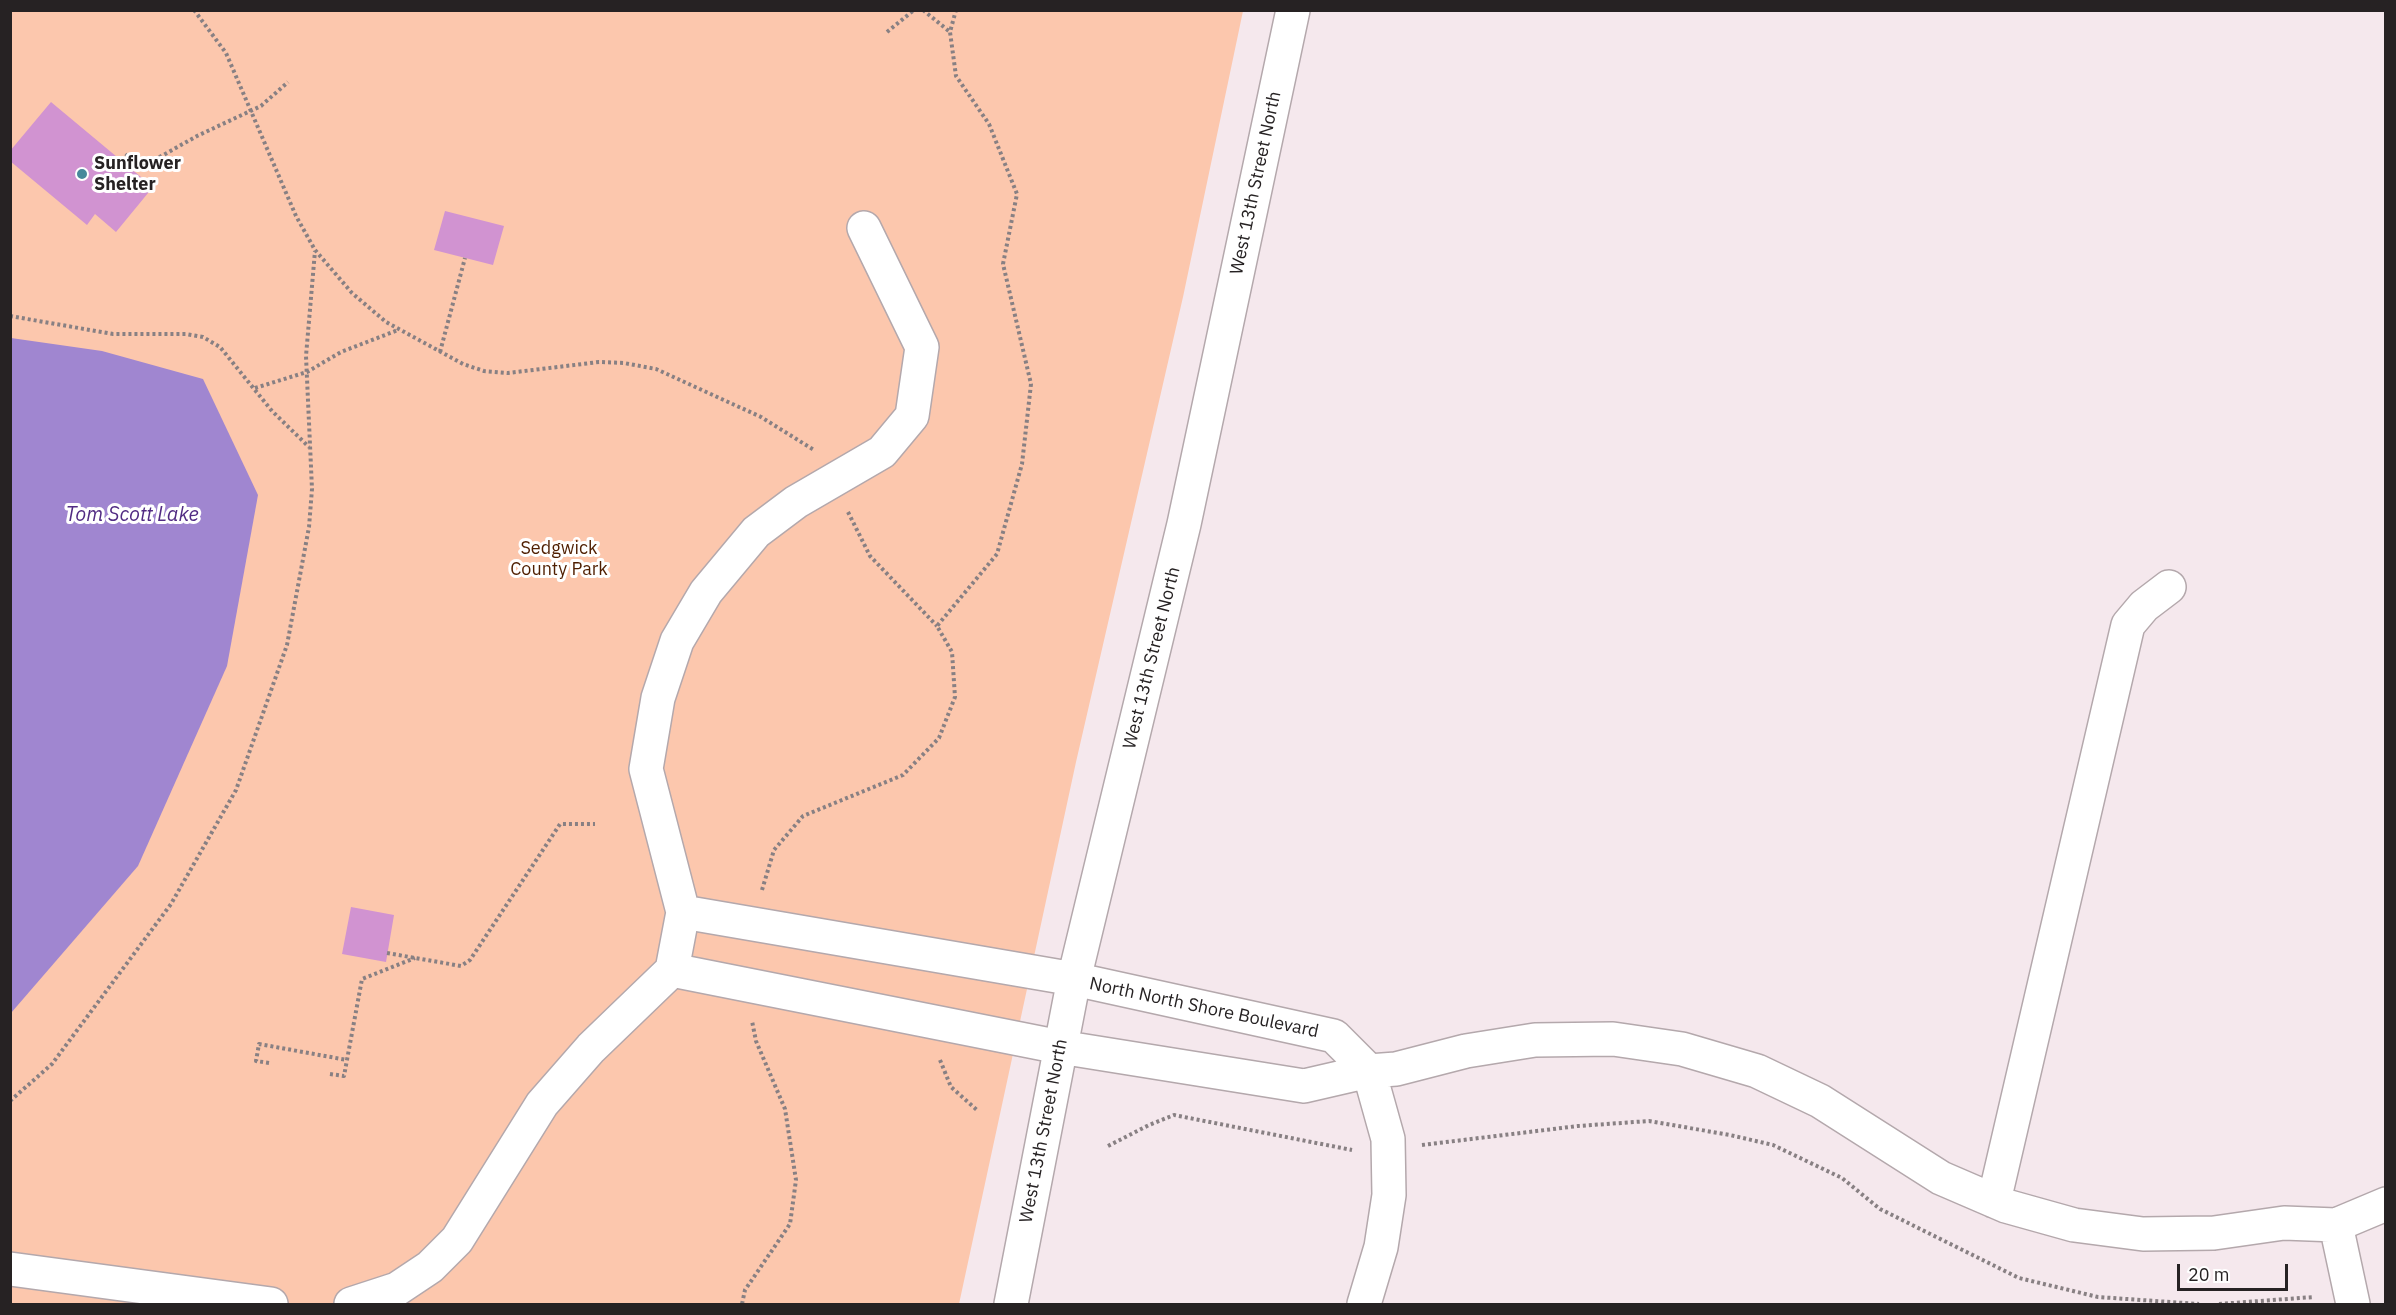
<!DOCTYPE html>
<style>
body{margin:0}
#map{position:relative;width:2396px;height:1315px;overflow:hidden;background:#f5e8ed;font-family:"IBM Plex Sans",sans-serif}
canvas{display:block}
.frame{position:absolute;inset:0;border:12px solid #262223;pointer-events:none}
.scale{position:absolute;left:2177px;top:1264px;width:111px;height:27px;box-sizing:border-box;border:3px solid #262223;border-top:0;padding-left:8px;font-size:18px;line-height:21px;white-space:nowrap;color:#262223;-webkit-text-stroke:4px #fff;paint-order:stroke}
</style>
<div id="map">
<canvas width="2396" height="1315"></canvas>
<div class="frame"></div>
<div class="scale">20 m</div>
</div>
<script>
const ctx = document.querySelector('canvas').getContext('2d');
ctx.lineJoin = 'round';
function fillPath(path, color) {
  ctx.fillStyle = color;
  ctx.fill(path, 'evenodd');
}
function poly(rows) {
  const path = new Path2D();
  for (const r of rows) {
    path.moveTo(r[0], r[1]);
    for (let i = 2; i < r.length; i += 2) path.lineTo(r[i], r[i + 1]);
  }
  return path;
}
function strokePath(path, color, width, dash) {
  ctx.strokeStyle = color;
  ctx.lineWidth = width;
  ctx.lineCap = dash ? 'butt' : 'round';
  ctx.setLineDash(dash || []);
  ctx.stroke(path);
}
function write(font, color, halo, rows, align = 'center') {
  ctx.font = font + ' "IBM Plex Sans",sans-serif';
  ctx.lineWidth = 6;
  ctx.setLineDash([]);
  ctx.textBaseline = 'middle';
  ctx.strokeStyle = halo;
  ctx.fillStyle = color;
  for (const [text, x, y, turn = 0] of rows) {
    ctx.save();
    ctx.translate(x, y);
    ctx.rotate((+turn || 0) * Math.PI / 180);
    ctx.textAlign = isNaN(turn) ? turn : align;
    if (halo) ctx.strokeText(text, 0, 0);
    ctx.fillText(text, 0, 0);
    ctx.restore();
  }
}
const green = poly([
 [10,11,1243,11,1183,297,1076,762,959,1304,11,1304]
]);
const water = poly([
 [11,338,102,351,203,379,258,495,227,666,138,866,11,1013]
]);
const building = poly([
 [51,102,153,187,116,232,95,214,87,225,10,161,10,151],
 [445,211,504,226,493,265,434,250],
 [351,907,394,915,386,962,342,954]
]);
const path = poly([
 [194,10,226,53,296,216,315,250,352,293,386,322,463,364,484,371,508,373,599,362,624,363,656,369,761,417,814,450],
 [923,10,950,32],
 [887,32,914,10],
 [122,161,128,154,142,167,197,136,261,106,288,82],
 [10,316,113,334,186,334,203,337,220,347,272,411,309,447],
 [440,352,465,258],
 [255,388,307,372,341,352,398,330],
 [848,512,870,556,937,626],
 [762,890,774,850,803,816,903,775,939,738,955,697,952,652,937,626,997,554,1022,464,1031,384,1003,264,1017,194,989,124,956,76,950,32,956,10],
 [387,953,461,966,470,960,560,824,595,824],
 [940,1060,951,1087,977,1110],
 [269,1063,256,1061,259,1044,347,1060],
 [330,1074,344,1076,362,979,415,958],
 [10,1101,52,1064,171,904,236,790,287,645,309,527,312,489,306,356,315,251],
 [1422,1145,1578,1126,1649,1121,1730,1135,1773,1145,1842,1178,1880,1209,2019,1278,2098,1297,2199,1304],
 [1108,1146,1149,1125,1174,1115,1352,1150],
 [742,1304,745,1290,790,1224,796,1180,785,1109,756,1041,752,1021],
 [2219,1304,2314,1297]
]);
const minor = poly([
 [683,912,1074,979,1334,1036,1369,1071,1388,1139,1389,1195,1381,1247,1364,1304],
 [672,970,1060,1047,1304,1086,1369,1071,1396,1069,1466,1051,1535,1040,1613,1039,1682,1049,1757,1071,1820,1101,1941,1178,2006,1206,2074,1225,2143,1234,2214,1233,2284,1223,2336,1225,2386,1204],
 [1994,1201,2128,625,2144,606,2169,587],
 [2336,1225,2353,1304],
 [10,1269,271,1304],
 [351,1304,397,1289,430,1267,457,1240,542,1104,591,1048,672,970,683,912,646,769,658,698,677,641,706,592,756,532,796,502,882,452,912,416,922,347,864,228],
 [1011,1304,1074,979,1184,524,1293,10]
]);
const markers = [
 [82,174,6,"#47889b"]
];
const poiNames = [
 ["Sunflower",94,164],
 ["Shelter",94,185]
];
const streetNames = [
 ["West 13th Street North",1256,183,-78],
 ["West 13th Street North",1152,658,-76],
 ["North North Shore Boulevard",1204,1008,12],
 ["West 13th Street North",1044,1131,-79]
];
const parkNames = [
 ["Sedgwick",559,549],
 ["County Park",559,570]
];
const waterNames = [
 ["Tom Scott Lake",132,515]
];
fillPath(green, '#fcc7ad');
fillPath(water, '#a086d0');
fillPath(building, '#d193d1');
strokePath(minor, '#b4a8ac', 36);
strokePath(path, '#888083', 4, [3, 3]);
strokePath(minor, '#fff', 33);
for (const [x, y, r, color] of markers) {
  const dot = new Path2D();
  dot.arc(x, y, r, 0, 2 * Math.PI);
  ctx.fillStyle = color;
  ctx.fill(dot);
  strokePath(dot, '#fff', 2);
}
write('bold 18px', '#262223', '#fff', poiNames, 'left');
write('18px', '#262223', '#fff', streetNames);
write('18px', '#4f1e00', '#fff', parkNames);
write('italic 20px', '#512b83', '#fff', waterNames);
</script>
